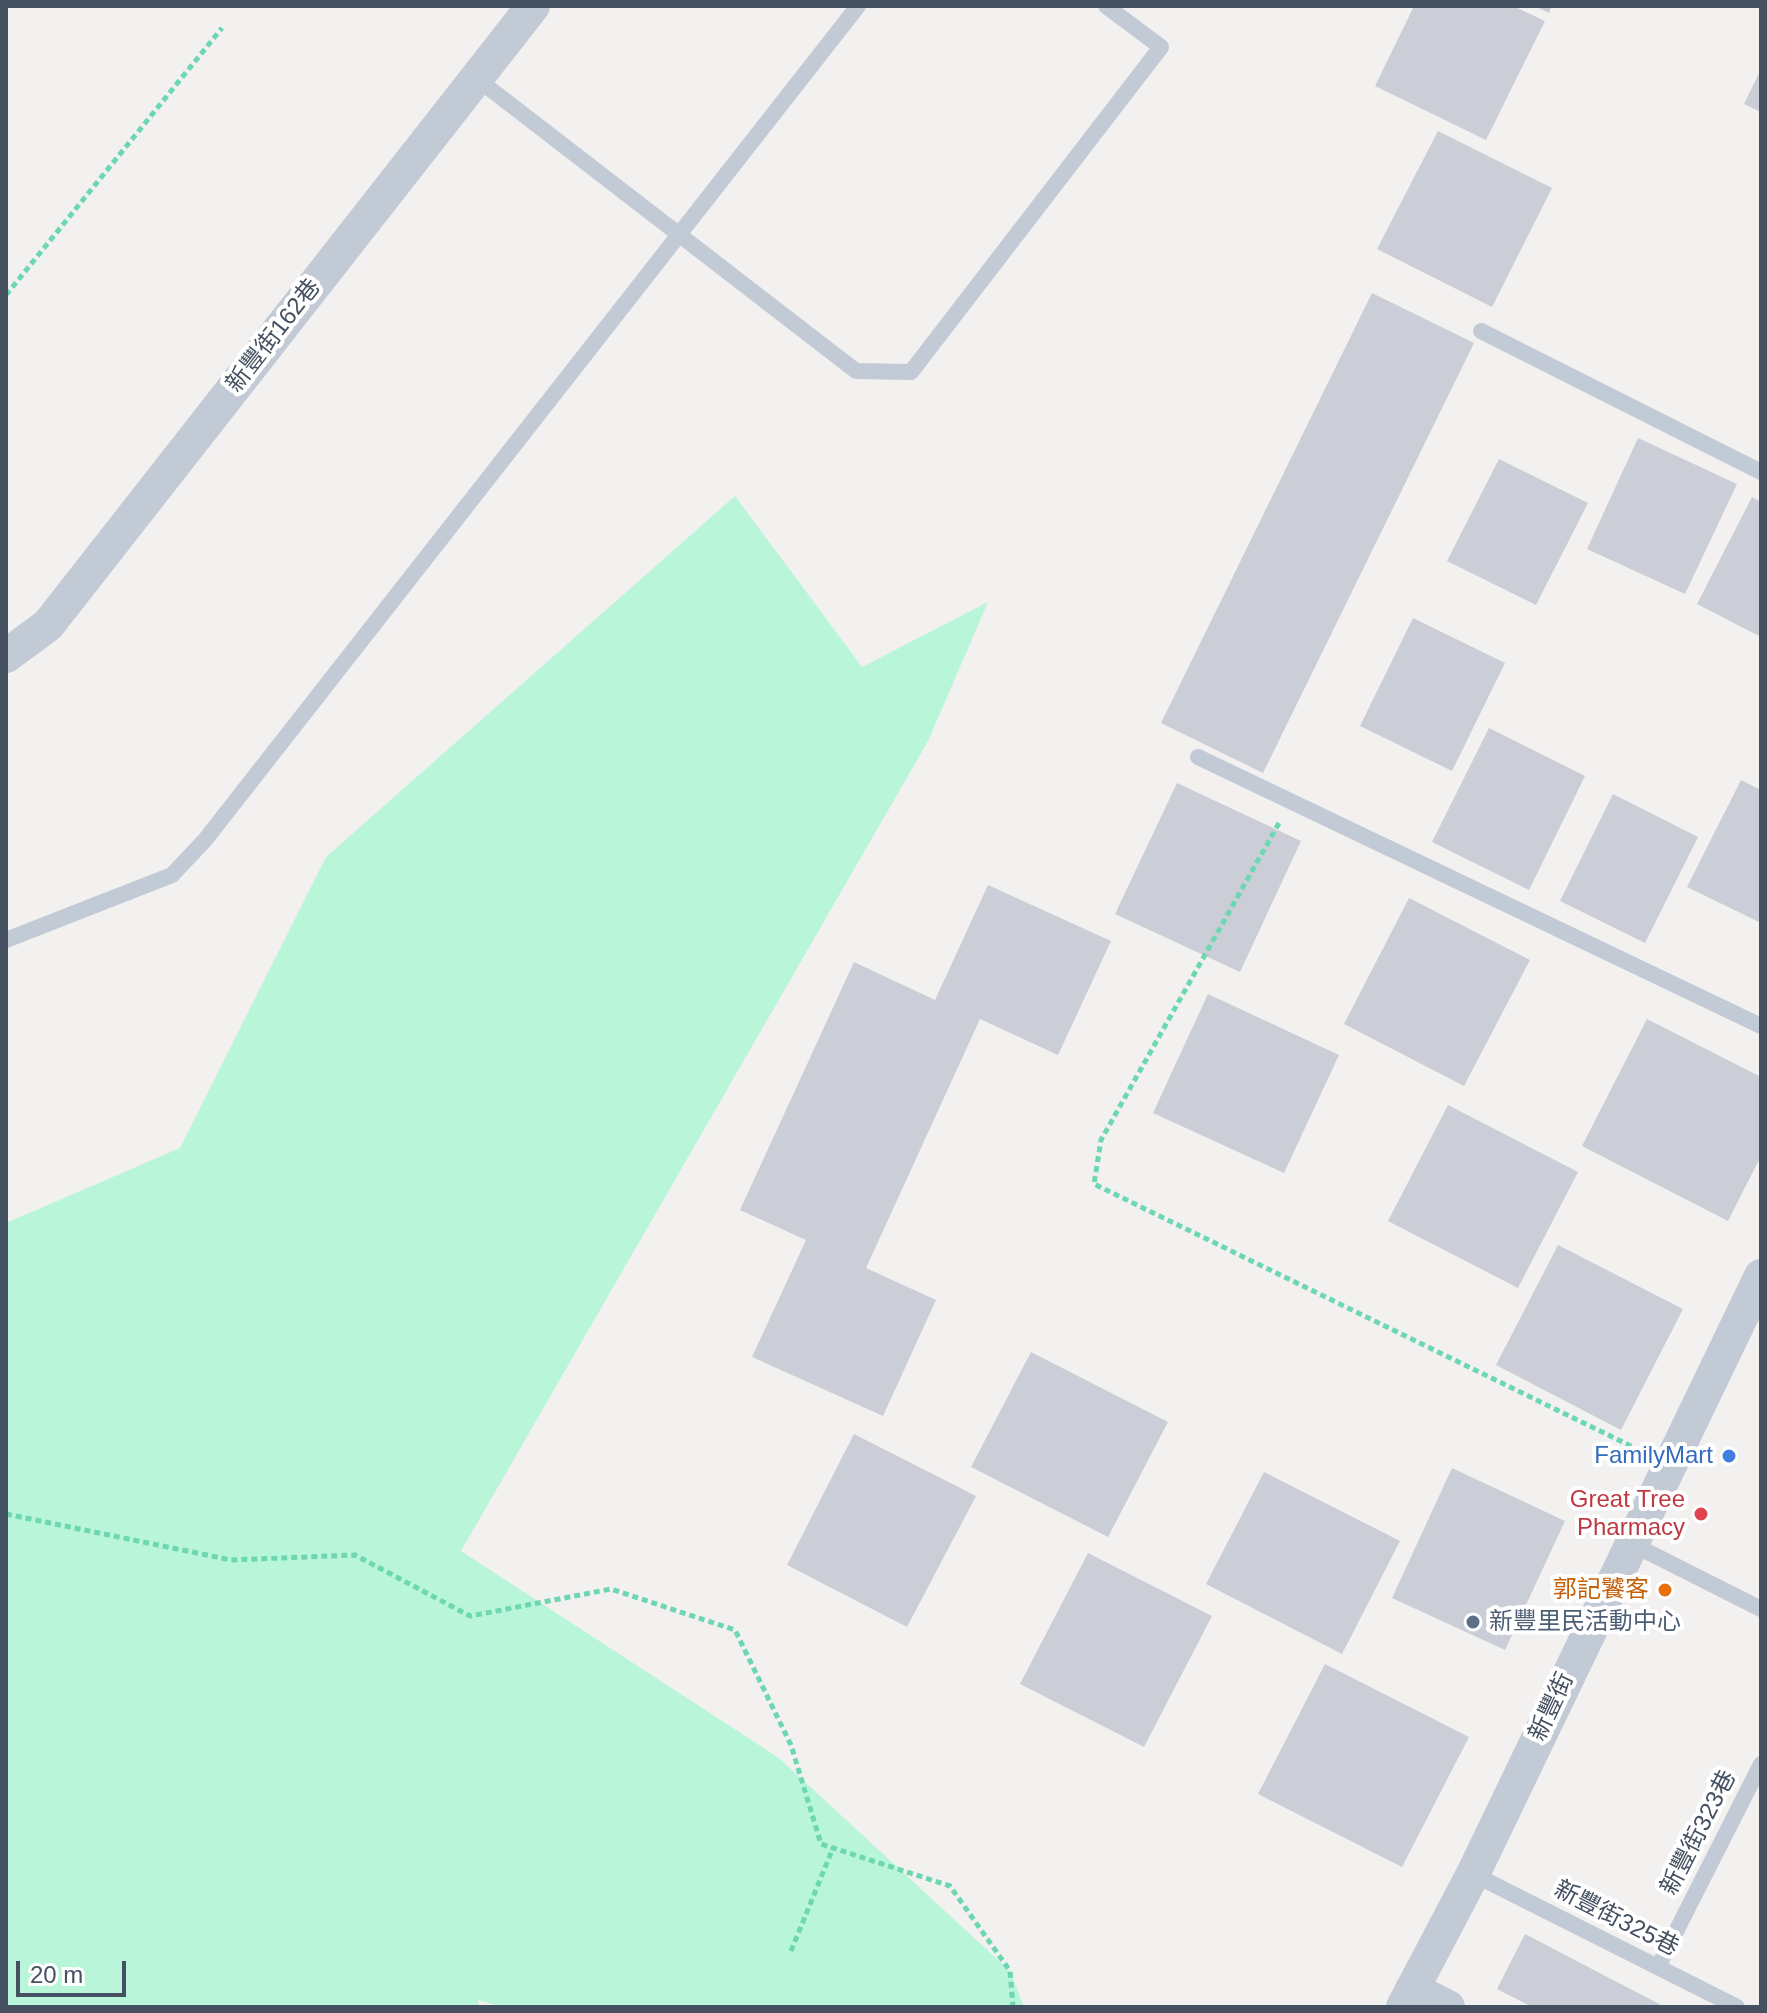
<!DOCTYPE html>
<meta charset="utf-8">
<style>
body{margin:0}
#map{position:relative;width:1767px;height:2013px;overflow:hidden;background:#f3f0f0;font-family:Helvetica,sans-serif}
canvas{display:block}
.frame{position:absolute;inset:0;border:8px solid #455060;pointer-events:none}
.scale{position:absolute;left:16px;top:1961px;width:110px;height:36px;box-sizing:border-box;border:4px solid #455060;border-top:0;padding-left:10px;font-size:24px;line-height:28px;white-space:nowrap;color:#455060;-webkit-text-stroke:6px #fff;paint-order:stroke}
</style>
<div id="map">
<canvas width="1767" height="2013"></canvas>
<div class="frame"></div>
<div class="scale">20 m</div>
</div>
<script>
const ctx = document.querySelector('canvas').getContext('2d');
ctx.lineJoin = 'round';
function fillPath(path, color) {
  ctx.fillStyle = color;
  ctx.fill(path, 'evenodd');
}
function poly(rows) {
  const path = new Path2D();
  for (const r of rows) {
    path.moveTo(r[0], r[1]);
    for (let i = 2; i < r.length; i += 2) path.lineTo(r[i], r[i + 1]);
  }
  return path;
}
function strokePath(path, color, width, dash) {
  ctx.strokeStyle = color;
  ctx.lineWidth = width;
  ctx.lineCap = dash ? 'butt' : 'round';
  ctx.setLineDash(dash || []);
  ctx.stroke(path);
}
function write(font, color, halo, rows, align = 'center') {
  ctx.font = font + ' Helvetica,"Noto Sans TC",sans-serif';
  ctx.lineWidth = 8;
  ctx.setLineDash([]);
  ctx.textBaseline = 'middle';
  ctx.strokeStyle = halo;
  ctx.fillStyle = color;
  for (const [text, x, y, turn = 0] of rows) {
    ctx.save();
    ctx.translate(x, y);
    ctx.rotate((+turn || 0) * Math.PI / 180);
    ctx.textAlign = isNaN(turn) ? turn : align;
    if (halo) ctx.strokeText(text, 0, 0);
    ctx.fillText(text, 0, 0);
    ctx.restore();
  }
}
const green = poly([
 [735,496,862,667,988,602,928,741,461,1551,779,1758,1010,1971,1024,2007,503,2007,478,2000,479,2007,6,2007,6,1223,180,1148,326,857]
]);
const building = poly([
 [1414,6,1513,6,1545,21,1486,140,1375,86],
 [1534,6,1552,6,1549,13],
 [1761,69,1761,112,1744,104],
 [1438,131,1552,188,1492,307,1377,249],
 [1372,293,1474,343,1263,773,1161,723],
 [1638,438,1737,484,1685,594,1587,549],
 [1499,459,1588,503,1536,605,1447,561],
 [1752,497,1761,502,1761,637,1697,604],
 [1413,618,1505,663,1452,771,1360,726],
 [1489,728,1585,776,1529,890,1432,842],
 [1741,780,1761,790,1761,923,1687,887],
 [1177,783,1301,841,1240,972,1115,914],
 [1613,794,1698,837,1645,943,1560,901],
 [988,885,1111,941,1058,1055,980,1019,866,1268,936,1300,883,1416,752,1357,806,1240,740,1210,854,962,935,1000],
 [1409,898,1530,960,1464,1086,1344,1024],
 [1208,994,1339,1055,1284,1173,1153,1113],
 [1647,1019,1761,1077,1761,1156,1728,1221,1582,1146],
 [1448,1105,1578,1172,1518,1288,1388,1221],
 [1558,1245,1683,1309,1621,1430,1496,1365],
 [1031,1352,1168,1422,1108,1537,971,1467],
 [854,1434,976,1496,907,1627,787,1565],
 [1452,1468,1565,1521,1505,1650,1392,1598],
 [1264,1472,1400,1541,1342,1654,1206,1584],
 [1088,1553,1212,1616,1144,1747,1020,1684],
 [1325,1664,1469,1737,1402,1867,1258,1794],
 [1525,1934,1613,1980,1665,2007,1532,2007,1497,1989]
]);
const path = poly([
 [6,295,222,28],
 [1279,823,1101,1140,1094,1184,1639,1450],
 [6,1514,231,1560,355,1555,470,1616,611,1589,735,1630,791,1745,821,1844,950,1886,1010,1971,1013,2007],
 [791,1951,833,1848]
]);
const service = poly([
 [476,78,856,371,911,372,1161,47,1106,6],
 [1481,331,1761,472],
 [1198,757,1761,1026],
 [6,940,172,875,205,840,858,6],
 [1630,1543,1761,1609],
 [1473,1874,1737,2007],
 [1658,1967,1761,1764]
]);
const minor = poly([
 [6,656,48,625,533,6],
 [1412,1989,1448,2007],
 [1403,2007,1473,1874,1761,1276]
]);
const markers = [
 [1729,1456,8,"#3f7fe0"],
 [1701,1514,8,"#e0444e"],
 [1665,1590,8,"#e8710a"],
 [1473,1622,8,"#5c6f8a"]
];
const streetNames = [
 ["新豐街162巷",274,336,-52],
 ["新豐街",1552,1707,-65],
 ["新豐街323巷",1699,1833,-63],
 ["新豐街325巷",1616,1919,27]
];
const shopNames = [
 ["FamilyMart",1713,1456]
];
const healthNames = [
 ["Great Tree",1685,1500],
 ["Pharmacy",1685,1528]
];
const foodNames = [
 ["郭記饕客",1649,1590]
];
const serviceNames = [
 ["新豐里民活動中心",1489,1622]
];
fillPath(green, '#b9f5d8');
fillPath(building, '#cbced6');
strokePath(path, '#6dd7b1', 5, [6, 4]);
strokePath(service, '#c2cad6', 16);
strokePath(minor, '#c2cad6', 34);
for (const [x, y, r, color] of markers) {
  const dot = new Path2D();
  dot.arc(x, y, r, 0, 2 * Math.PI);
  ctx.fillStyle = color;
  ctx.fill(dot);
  strokePath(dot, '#fff', 3);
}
write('24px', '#455060', '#fff', streetNames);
write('24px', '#366cbe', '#fff', shopNames, 'right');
write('24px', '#be3a42', '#fff', healthNames, 'right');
write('24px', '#c56008', '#fff', foodNames, 'right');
write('24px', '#4e5e75', '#fff', serviceNames, 'left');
</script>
